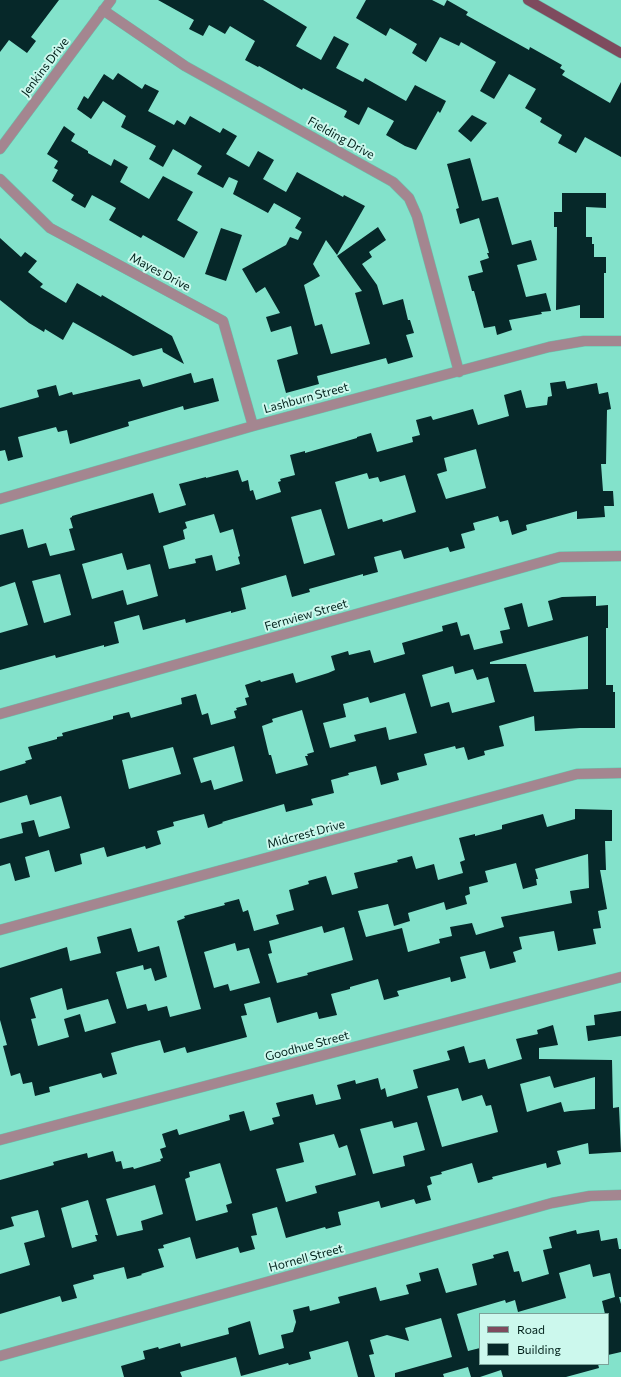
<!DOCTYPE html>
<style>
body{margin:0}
#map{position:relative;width:621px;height:1377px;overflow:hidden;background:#83e2cb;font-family:Commissioner,sans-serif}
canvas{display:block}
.legend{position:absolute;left:479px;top:1313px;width:130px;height:52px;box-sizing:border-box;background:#ccf8ed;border:1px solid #7ba299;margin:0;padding:5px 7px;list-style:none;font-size:12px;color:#02211b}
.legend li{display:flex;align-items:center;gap:8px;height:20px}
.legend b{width:20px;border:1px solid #7ba299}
</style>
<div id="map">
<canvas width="621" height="1377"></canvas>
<ul class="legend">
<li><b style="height:5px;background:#7e4b5e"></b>Road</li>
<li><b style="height:11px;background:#062829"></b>Building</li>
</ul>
</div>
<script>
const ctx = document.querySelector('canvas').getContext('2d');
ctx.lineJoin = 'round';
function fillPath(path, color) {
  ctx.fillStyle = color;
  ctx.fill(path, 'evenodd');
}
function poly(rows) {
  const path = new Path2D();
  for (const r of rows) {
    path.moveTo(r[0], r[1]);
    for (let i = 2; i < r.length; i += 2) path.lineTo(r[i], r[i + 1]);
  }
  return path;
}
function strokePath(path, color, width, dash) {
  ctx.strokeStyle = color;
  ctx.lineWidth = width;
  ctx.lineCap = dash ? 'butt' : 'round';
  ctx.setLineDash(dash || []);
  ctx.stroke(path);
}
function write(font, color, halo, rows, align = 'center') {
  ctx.font = font + ' Commissioner,sans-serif';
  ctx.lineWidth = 4;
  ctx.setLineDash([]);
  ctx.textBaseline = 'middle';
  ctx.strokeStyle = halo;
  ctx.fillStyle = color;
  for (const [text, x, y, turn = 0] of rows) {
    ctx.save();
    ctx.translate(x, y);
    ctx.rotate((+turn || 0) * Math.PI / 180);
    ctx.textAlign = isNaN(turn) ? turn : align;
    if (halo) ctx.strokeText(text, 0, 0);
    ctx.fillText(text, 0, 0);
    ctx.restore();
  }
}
const building = poly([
 [0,0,59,0,31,37,36,41,27,53,9,40,0,52],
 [158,0,263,0,307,27,296,46,321,60,334,36,349,44,336,68,363,82,365,78,406,101,415,85,446,101,440,113,438,111,416,150,405,146,386,135,394,121,368,107,359,125,344,117,347,111,303,88,302,90,259,66,258,67,245,60,255,41,230,26,225,34,209,25,203,36,189,29,194,20],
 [366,0,432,0,444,6,447,0,468,12,466,15,529,50,530,47,562,65,560,68,565,71,562,75,610,103,621,82,621,157,585,137,576,153,558,143,562,135,540,122,542,118,525,108,536,89,509,74,494,99,480,91,496,62,461,42,459,46,440,37,426,62,412,53,417,44,390,28,386,36,356,18],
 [118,73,142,89,145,84,159,91,148,111,174,125,177,120,185,125,190,116,220,133,223,128,237,136,226,154,249,167,258,151,274,160,263,179,286,192,297,172,343,197,344,195,365,206,337,255,326,240,313,264,320,276,304,285,315,326,322,324,331,354,370,344,355,293,362,291,337,256,378,227,386,240,369,252,372,257,362,264,377,285,383,305,403,299,408,320,410,320,414,333,406,335,413,357,388,364,386,358,317,376,319,384,286,393,277,360,298,354,291,326,271,332,266,317,280,313,265,287,256,293,242,269,286,245,290,237,298,240,302,232,295,228,301,218,274,203,268,213,233,194,238,181,229,177,223,188,197,174,202,166,173,149,163,167,149,159,156,146,121,127,126,116,103,101,91,119,77,109,84,96,88,99,104,74,113,80],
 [472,115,487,123,471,142,458,131],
 [64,126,75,134,71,141,88,151,88,153,111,166,114,159,128,167,120,182,149,199,163,176,193,192,177,220,198,232,184,258,143,235,141,238,109,220,116,208,92,195,85,208,71,200,74,195,52,181,58,170,54,168,58,161,47,154],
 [470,158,482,201,498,197,512,245,531,240,537,260,517,265,526,297,546,293,551,311,541,312,542,314,509,320,512,330,497,335,495,326,484,328,474,291,472,291,468,276,483,272,480,261,489,258,487,253,489,253,479,218,460,224,456,209,459,208,447,164],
 [562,193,606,193,606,208,586,207,586,237,592,237,592,244,594,244,594,257,606,257,606,273,604,273,604,318,580,318,580,305,556,310,557,227,554,227,554,212,562,212],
 [221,228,242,235,226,281,205,274],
 [0,238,21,257,25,252,37,261,28,272,43,284,40,287,66,303,77,283,101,297,102,295,172,336,184,364,163,352,162,348,133,356,73,322,63,340,45,329,44,332,29,323,0,300],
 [191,373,194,383,213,378,219,401,184,410,183,406,128,422,129,426,70,444,67,430,58,432,56,427,18,437,23,457,8,461,5,450,0,451,0,408,39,397,37,390,56,385,59,396,72,392,73,395,140,379,143,387],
 [565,381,567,389,597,383,599,394,608,392,611,409,607,410,606,464,601,464,603,491,613,491,614,506,604,506,605,517,577,519,577,511,526,525,527,530,512,535,508,520,500,522,498,516,473,523,475,530,461,534,465,548,450,552,448,547,404,559,401,550,374,557,378,572,363,576,363,574,309,589,310,592,292,597,286,575,241,588,246,609,231,613,231,611,186,623,185,619,143,630,139,615,114,622,119,643,104,647,104,645,56,658,55,655,0,670,0,633,28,625,15,582,0,587,0,535,23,529,28,548,46,543,50,556,75,550,69,529,73,528,70,518,72,517,72,516,153,493,159,513,186,505,179,484,206,477,206,478,238,470,242,482,248,480,250,491,253,490,256,500,281,492,278,482,281,481,280,479,295,475,290,455,305,451,305,453,357,438,357,437,371,433,377,452,413,442,412,437,420,435,416,420,431,416,433,420,473,409,478,425,509,416,504,395,521,390,526,408,547,405,548,397,552,396,550,383],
 [476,449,486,488,446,499,437,474,447,471,444,458],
 [367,473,369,479,378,477,380,482,405,475,416,512,383,522,382,519,348,529,335,482],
 [321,509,335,555,304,564,291,517],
 [214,514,220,533,233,529,240,556,238,557,240,564,216,571,212,555,195,559,196,563,169,569,163,546,185,539,183,530,187,528,185,522],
 [122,553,127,570,150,564,158,596,127,605,123,590,92,599,82,564],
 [60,574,71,615,44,623,32,581],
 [596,596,596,606,608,605,608,628,606,628,606,685,613,685,613,692,615,692,615,728,580,728,535,731,534,716,499,726,504,746,484,751,485,755,468,760,464,747,456,749,455,746,424,754,427,765,397,773,399,780,381,785,376,766,348,773,349,775,331,780,334,793,311,799,313,805,286,812,284,804,222,822,223,823,208,828,204,814,173,822,174,826,157,831,161,844,146,849,145,846,107,857,104,847,80,854,82,864,55,872,49,850,25,857,30,877,15,881,10,863,0,866,0,839,23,833,21,823,34,820,39,837,70,828,61,796,30,805,27,795,0,803,0,771,26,763,25,761,32,759,28,747,57,739,57,737,63,736,62,733,113,719,113,716,129,712,131,718,182,704,181,698,196,694,202,715,208,713,211,725,236,718,234,711,237,710,236,708,247,705,245,698,249,697,245,685,260,680,261,682,293,673,296,683,328,673,335,670,331,656,348,651,349,655,370,650,374,663,405,654,402,643,443,631,442,626,457,622,461,636,469,634,474,650,503,643,500,631,510,629,504,608,522,603,528,627,553,620,548,601,562,597],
 [588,636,588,689,534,692,526,664,490,664,490,662],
 [453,666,455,674,473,669,477,680,488,677,495,702,452,713,449,702,431,707,422,675],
 [405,693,417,733,389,740,386,727,354,735,356,741,330,748,323,723,346,717,343,704,368,697,370,703],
 [302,710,314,752,307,754,308,756,305,756,308,765,276,774,271,755,269,755,262,726,273,722,272,719],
 [234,746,243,781,214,790,211,780,201,783,193,758],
 [173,747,181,774,129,789,122,760],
 [575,809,612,810,612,841,605,841,606,870,600,870,607,909,598,911,601,928,593,929,596,944,558,951,554,931,519,937,522,949,513,952,516,962,490,969,485,951,460,957,466,978,451,982,450,977,397,991,399,996,384,1000,378,979,350,987,350,989,331,994,337,1015,319,1019,317,1012,277,1023,270,997,244,1004,247,1015,241,1016,247,1037,187,1053,185,1047,164,1053,160,1040,136,1046,111,1053,117,1074,103,1078,101,1073,49,1087,50,1092,35,1096,32,1082,23,1084,20,1073,11,1076,3,1046,7,1045,0,1020,0,968,67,947,70,961,101,953,97,937,131,928,138,952,159,946,167,977,155,981,151,968,144,970,143,965,116,972,127,1009,146,1004,148,1011,167,1006,170,1017,201,1009,177,921,185,918,184,916,225,905,224,903,239,899,243,912,248,910,254,931,279,924,276,915,294,910,289,890,309,884,308,881,326,876,332,895,358,888,354,873,398,862,397,860,412,856,416,869,434,864,438,880,463,873,460,862,465,860,459,838,475,834,475,836,502,829,502,825,543,814,547,827,575,819],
 [588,854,589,888,570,891,572,903,501,917,504,927,476,935,472,923,450,927,452,936,439,939,440,943,408,952,402,928,366,937,358,911,388,904,394,926,410,921,408,913,444,902,446,910,467,904,465,896,470,894,469,887,488,882,485,871,516,863,523,889,537,885,536,879,538,879,535,869],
 [322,926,324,933,344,927,353,960,307,973,308,975,277,983,268,954,272,953,269,941],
 [235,943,237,951,249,948,260,983,230,991,228,984,214,988,204,952],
 [62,988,67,1010,108,999,116,1023,85,1032,80,1014,64,1019,69,1037,38,1046,31,1019,36,1018,30,998],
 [621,1011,621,1036,588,1041,586,1026,595,1025,594,1015],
 [553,1025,558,1045,539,1048,539,1059,612,1060,613,1108,619,1107,621,1152,589,1154,588,1143,557,1151,561,1164,547,1168,546,1163,492,1177,493,1179,478,1183,472,1163,441,1172,442,1174,430,1177,432,1184,427,1186,431,1200,416,1204,414,1199,381,1208,379,1201,338,1212,341,1225,326,1229,325,1227,286,1238,277,1207,252,1214,257,1235,251,1236,255,1249,240,1253,238,1247,196,1259,190,1237,163,1245,164,1248,158,1249,164,1267,141,1274,142,1275,127,1279,124,1267,93,1275,94,1279,73,1285,77,1298,62,1302,60,1296,0,1314,0,1274,30,1265,24,1243,45,1237,38,1210,11,1217,14,1226,0,1230,0,1180,54,1165,53,1162,87,1153,88,1158,113,1151,116,1162,121,1161,123,1169,133,1167,134,1169,161,1161,160,1159,163,1158,160,1149,166,1147,162,1134,177,1129,179,1135,230,1120,229,1115,244,1111,250,1131,274,1124,272,1118,280,1116,276,1103,313,1094,316,1105,341,1099,337,1085,355,1080,356,1084,378,1078,381,1090,385,1088,387,1097,418,1088,413,1070,450,1060,447,1051,464,1046,469,1063,485,1059,488,1069,522,1059,516,1039,538,1034,537,1030],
 [550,1076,554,1088,595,1077,595,1109,570,1111,564,1112,561,1102,527,1112,520,1084],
 [458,1088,462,1101,482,1095,486,1106,491,1105,498,1132,442,1147,427,1096],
 [392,1121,394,1128,417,1122,425,1150,403,1156,405,1166,373,1174,360,1129],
 [334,1134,339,1148,347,1145,356,1175,315,1186,317,1193,286,1202,276,1169,304,1162,299,1143],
 [220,1163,232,1203,226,1205,228,1212,196,1221,185,1179,190,1177,189,1172],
 [155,1185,163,1214,141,1221,143,1230,117,1236,106,1199],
 [88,1200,98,1235,95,1235,97,1241,72,1248,61,1208],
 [576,1230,577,1234,599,1230,601,1241,617,1238,619,1249,621,1249,621,1297,619,1297,621,1304,621,1352,608,1355,608,1314,605,1314,602,1301,615,1297,610,1273,593,1277,590,1264,559,1273,566,1298,518,1312,515,1300,506,1303,505,1300,457,1314,468,1351,480,1348,480,1364,598,1364,599,1368,566,1377,503,1377,501,1370,480,1377,471,1377,468,1367,443,1374,444,1377,395,1377,395,1373,452,1357,441,1318,405,1328,409,1341,387,1335,370,1340,374,1354,369,1355,375,1377,358,1377,348,1341,309,1352,311,1359,289,1365,288,1363,241,1376,236,1357,180,1372,182,1377,124,1377,121,1366,145,1359,143,1351,158,1347,159,1349,180,1343,181,1347,229,1334,228,1328,250,1321,259,1355,284,1348,281,1335,293,1332,296,1322,293,1310,309,1306,310,1311,340,1303,338,1297,376,1287,380,1301,409,1294,406,1285,421,1281,419,1273,438,1268,446,1293,477,1285,472,1264,494,1258,493,1255,508,1251,514,1272,519,1271,522,1282,549,1274,543,1250,552,1248,549,1237]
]);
const minor = poly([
 [103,10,185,66,393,182,409,198,417,216,459,372],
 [0,149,111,0],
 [0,179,50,228,223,321,253,426],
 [0,499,253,426,549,347,584,341,621,341],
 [0,714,560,557,621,556],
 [0,930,577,774,621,773],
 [0,1140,621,977],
 [0,1356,552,1203,590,1196,621,1195]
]);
const major = poly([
 [528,0,621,53]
]);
const streetNames = [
 ["Jenkins Drive",45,67,-53],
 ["Fielding Drive",341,138,29],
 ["Mayes Drive",160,272,28],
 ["Lashburn Street",306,398,-15],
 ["Fernview Street",306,615,-16],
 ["Midcrest Drive",306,834,-15],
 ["Goodhue Street",307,1046,-15],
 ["Hornell Street",306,1258,-15]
];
fillPath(building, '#062829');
strokePath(minor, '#6cbfab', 11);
strokePath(major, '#6cbfab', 11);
strokePath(minor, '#a48690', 10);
strokePath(major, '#7e4b5e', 10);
write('12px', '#02211b', '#ccf8ed', streetNames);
</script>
